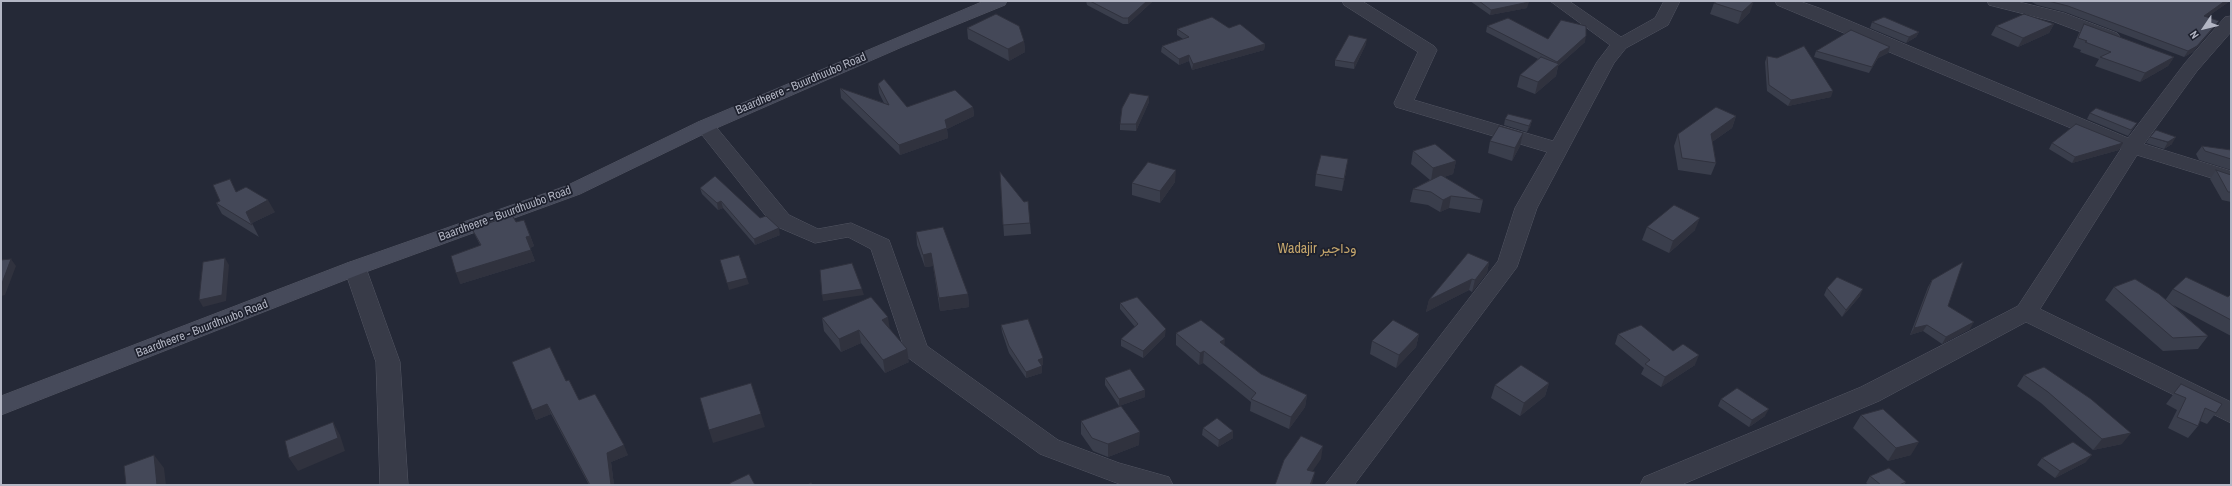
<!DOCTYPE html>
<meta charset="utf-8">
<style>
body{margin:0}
#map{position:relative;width:2232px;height:486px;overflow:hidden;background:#252937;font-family:"Archivo Narrow",sans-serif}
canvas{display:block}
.frame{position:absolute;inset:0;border:2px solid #b3b6c4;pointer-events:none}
.north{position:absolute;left:2184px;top:8px;width:40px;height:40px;-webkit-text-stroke:3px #1d202d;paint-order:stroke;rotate:235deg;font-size:11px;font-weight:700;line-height:16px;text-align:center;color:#b3b6c4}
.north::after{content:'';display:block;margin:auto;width:14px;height:18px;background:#b3b6c4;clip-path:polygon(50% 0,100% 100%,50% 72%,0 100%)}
</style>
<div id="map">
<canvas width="2232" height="486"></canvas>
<div class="frame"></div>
<div class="north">N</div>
</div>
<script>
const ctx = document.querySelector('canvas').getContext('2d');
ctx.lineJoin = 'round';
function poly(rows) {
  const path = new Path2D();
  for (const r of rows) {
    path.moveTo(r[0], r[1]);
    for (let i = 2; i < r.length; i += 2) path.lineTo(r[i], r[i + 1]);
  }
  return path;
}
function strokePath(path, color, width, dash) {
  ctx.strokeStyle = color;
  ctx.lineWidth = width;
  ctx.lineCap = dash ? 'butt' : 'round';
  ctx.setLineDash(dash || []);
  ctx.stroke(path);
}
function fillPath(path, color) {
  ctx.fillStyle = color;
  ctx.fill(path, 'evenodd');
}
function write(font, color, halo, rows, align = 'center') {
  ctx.font = font + ' "Archivo Narrow",Vazirmatn,sans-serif';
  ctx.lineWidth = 3.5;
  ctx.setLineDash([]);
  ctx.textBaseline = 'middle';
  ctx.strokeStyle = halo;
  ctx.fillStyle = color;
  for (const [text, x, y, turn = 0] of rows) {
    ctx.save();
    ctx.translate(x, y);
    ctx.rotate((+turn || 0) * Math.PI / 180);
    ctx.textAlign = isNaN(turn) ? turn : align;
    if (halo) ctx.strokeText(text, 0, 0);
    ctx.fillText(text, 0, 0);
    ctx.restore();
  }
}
const minor = poly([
 [1342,1,1362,1,1434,46,1437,50,1414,100,1553,141,1597,62,1610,45,1550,1,1569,1,1621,37,1655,18,1664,1,1680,1,1668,25,1626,48,1614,63,1537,208,1517,267,1354,485,1325,485,1498,261,1515,208,1547,152,1396,107,1394,103,1418,52,1344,5,1342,1],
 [1775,1,1799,1,1819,8,2128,138,2185,63,2225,17,2231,16,2231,32,2197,71,2144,144,2231,171,2231,184,2137,155,2040,309,2231,402,2231,423,2026,322,1879,401,1681,485,1640,485,1644,477,1861,387,2018,306,2121,149,1777,5,1775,1],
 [1987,1,2015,1,2064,13,2117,33,2120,37,2117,41,2105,41,2052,21,1989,5,1987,1],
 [705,120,712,122,789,215,818,229,851,223,889,240,927,346,1058,440,1119,463,1169,477,1173,485,1122,485,1040,454,907,357,871,249,848,237,815,243,773,225,695,126,698,122,705,120],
 [355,261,363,263,366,268,400,362,408,485,380,485,376,362,344,268,347,263,355,261]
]);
const secondary = poly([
 [984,1,1007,1,1005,5,902,47,712,130,580,194,363,273,1,415,1,396,347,263,566,186,698,122,984,1]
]);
const wall = poly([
 [1086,1,1153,1,1128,24,1123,24,1087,5],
 [1470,1,1527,1,1527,8,1490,15],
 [2030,1,2230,1,2207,17,2215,26,2193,52,2184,57,2065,12,2037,5],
 [1714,3,1750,12,1738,24,1710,14],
 [1872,22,1919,32,1916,37,1906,43,1870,28],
 [2054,24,2049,33,2018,47,1991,35,1996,26],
 [2084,24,2174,57,2168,66,2140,82,2095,66,2099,59,2080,52,2081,50,2073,47,2079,33],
 [1487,26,1548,39,1585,42,1558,66,1556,76,1535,94,1517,87,1520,75,1538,59,1486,32],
 [967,28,1024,41,1025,52,1009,61,968,39],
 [1229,28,1265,44,1264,50,1192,70,1189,61,1179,65,1161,52,1162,46,1183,39,1177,35,1177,29],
 [1366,44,1354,69,1335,66,1335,60],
 [1890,47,1888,53,1878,58,1869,73,1814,57,1816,51],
 [1767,56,1831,97,1788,106,1767,91,1765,62],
 [878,84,907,107,973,107,974,116,947,129,948,138,900,155,841,98,840,88,884,103,879,93],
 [1149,96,1149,102,1136,131,1120,130,1120,124],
 [2090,113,2137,123,2128,136,2087,119],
 [1736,116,1732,128,1712,142,1716,163,1711,175,1678,170,1674,146,1678,134],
 [1505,119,1532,120,1530,127,1527,132,1504,125],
 [1523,133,1520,146,1512,161,1488,153,1490,141],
 [2150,137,2172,144,2164,149,2146,143],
 [2052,143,2119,150,2072,163,2049,149],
 [2202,146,2231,150,2231,170,2199,160,2196,154],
 [1413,151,1456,161,1453,174,1444,177,1483,200,1480,213,1449,208,1440,212,1428,205,1410,202,1413,189,1430,180,1411,164],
 [2216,170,2231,175,2231,202,2222,200,2210,179],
 [1000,172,1030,223,1031,234,1004,236],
 [1346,172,1342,191,1315,186,1316,174],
 [1175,182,1160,203,1132,195,1132,183],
 [700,188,760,218,780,235,755,245,723,208,718,210,702,194],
 [237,192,275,212,252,223,259,237,222,214,216,203],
 [516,222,528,230,534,246,530,248,535,261,460,284,480,245,472,229],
 [1647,227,1695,230,1669,253,1642,240],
 [916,232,968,294,969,307,940,311,933,266,925,267,917,245],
 [1489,262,1487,273,1472,292,1469,290,1426,312,1429,300],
 [1932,280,1948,306,1970,329,1942,344,1923,331,1910,335,1928,287],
 [2114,287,2166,299,2173,289,2228,297,2231,296,2231,336,2173,305,2208,336,2198,349,2163,351,2105,300],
 [1827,288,1860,296,1842,317,1824,295],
 [1120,303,1165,336,1143,358,1121,346,1121,339,1135,327,1120,309],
 [822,318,890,329,909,362,885,373,861,343,841,352,824,331],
 [1001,325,1043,365,1042,365,1042,373,1026,378,1009,353,1002,332],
 [1176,333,1225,346,1261,374,1307,395,1305,407,1289,429,1250,411,1251,402,1203,363,1199,365,1176,345],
 [1419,334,1416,347,1396,368,1370,354,1372,341],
 [1618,334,1673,351,1695,365,1661,387,1641,374,1644,368,1615,344],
 [2024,375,2122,444,2093,450,2041,403,2017,386],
 [1105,378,1145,397,1119,406,1105,385],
 [566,381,579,400,628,455,611,462,614,485,589,485,551,414,536,420,532,410],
 [1549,383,1545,396,1520,416,1491,398,1495,385],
 [2181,384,2216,413,2207,424,2200,421,2198,426,2188,438,2168,428,2177,410,2166,404],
 [1721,399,1765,416,1749,427,1718,406],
 [1861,415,1911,455,1888,461,1853,428],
 [1081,421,1139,445,1108,457,1093,451,1081,434],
 [1203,428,1233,431,1233,438,1218,447,1202,435],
 [2042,458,2086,462,2055,478,2037,465],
 [1870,476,1906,482,1904,485,1869,485,1866,483]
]);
const shadedWall = poly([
 [1147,1,1153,1,1128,24,1128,18],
 [1754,1,1750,12,1738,24,1742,12],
 [2225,1,2230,1,2200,22,2204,16],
 [1529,2,1527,8,1490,15,1491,10],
 [2219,21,2215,26,2193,52,2184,57,2188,51],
 [2054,24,2049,33,2018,47,2023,38],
 [1919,32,1916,37,1906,43,1909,37],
 [1586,36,1585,42,1558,66,1556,76,1535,94,1538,82,1556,66,1557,62],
 [1367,39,1366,44,1354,69,1354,63],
 [1024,41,1025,52,1009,61,1008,49],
 [1265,44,1264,50,1192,70,1193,64],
 [1890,47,1888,53,1878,58,1869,73,1872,67,1880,52],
 [1189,55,1189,61,1179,65,1179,59],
 [2174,57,2168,66,2140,82,2145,73],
 [1833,91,1831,97,1788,106,1791,100],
 [1149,96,1149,102,1136,131,1136,124],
 [973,107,974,116,947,129,948,138,900,155,899,145,945,120],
 [1736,116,1732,128,1706,146,1711,134],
 [1532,120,1530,127,1527,132,1529,126],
 [1523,133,1520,146,1512,161,1515,148],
 [2176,137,2172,144,2164,149,2168,142],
 [2123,143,2119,150,2072,163,2075,157],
 [1348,159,1346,172,1342,191,1344,179],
 [1456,161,1453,174,1431,181,1433,168],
 [1176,170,1175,182,1160,203,1160,191],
 [1451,196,1449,208,1440,212,1443,200],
 [268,200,275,212,252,223,259,237,246,212],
 [721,201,723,208,718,210,717,203],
 [1700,218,1695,230,1669,253,1673,241],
 [524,220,534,246,530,248,526,237],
 [779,228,780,235,755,245,754,239],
 [531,250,535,261,460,284,456,273],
 [931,253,933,266,925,267,923,255],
 [225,258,229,265,226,301,203,307,199,300],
 [11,259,16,266,5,295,1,296,1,286],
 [1489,262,1487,273,1472,292,1475,280],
 [747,278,749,284,729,290,727,283],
 [1472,279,1469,290,1426,312,1429,300],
 [862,289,864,295,823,301,822,295],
 [1863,289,1860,296,1842,317,1846,310],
 [968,294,969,307,940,311,939,298],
 [888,317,890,330,882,320],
 [1974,322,1970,329,1942,344,1946,337],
 [1927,325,1923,331,1910,335,1914,328],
 [1166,329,1165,336,1143,358,1143,351],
 [859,330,861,343,841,352,839,339],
 [1419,334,1416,347,1396,368,1399,355],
 [1225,339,1224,351,1220,342],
 [907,349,909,362,885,373,883,360],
 [1204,351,1203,363,1199,365,1200,353],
 [1699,355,1695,365,1661,387,1665,377],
 [1043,358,1043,365,1038,367,1038,360],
 [1042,366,1042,373,1026,378,1026,372],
 [1549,383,1545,396,1520,416,1524,403],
 [1145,390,1145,397,1119,406,1119,399],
 [1307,395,1305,407,1289,429,1291,417],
 [547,404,551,414,536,420,532,410],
 [1769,409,1765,416,1749,427,1752,420],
 [761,414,765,427,713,443,709,430],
 [333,422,340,435,345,451,298,471,289,458],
 [1233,431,1233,438,1218,447,1219,440],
 [1140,432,1139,445,1108,457,1108,444],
 [2131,433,2122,444,2093,450,2102,439],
 [1919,442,1911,455,1888,461,1896,448],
 [624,445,628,455,611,462,614,485,611,485,607,453],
 [1323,446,1321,459,1305,482,1307,470],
 [154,455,164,468,166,485,157,485],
 [2092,455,2086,462,2055,478,2060,471],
 [1315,472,1312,485,1310,485]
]);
const building = poly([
 [1090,1,1147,1,1128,18,1123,18,1090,1],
 [1479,1,1527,1,1529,2,1491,10,1479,1],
 [1717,1,1754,1,1742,12,1714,3,1717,1],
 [2048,1,2225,1,2204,16,2219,21,2197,46,2188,51,2068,6,2048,1],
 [996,14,1019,26,1024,41,1008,49,967,28,996,14],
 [2024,14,2054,24,2023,38,1996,26,2024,14],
 [1212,17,1229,28,1240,24,1265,44,1193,64,1189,55,1179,59,1162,46,1189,37,1177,29,1212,17],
 [1884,17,1919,32,1909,37,1872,22,1884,17],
 [1508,18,1548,39,1561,20,1586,26,1586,36,1557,62,1487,26,1508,18],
 [2084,24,2174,57,2145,73,2100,57,2111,52,2085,42,2087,41,2078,38,2084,24],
 [1851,30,1890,47,1880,52,1872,67,1816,51,1851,30],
 [1349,35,1367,39,1354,63,1335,60,1349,35],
 [1804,46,1833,91,1791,100,1769,85,1767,56,1777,58,1804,46],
 [1541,57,1559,64,1538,82,1520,75,1541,57],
 [884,79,907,107,955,90,973,107,945,120,947,128,899,145,840,88,889,105,878,84,884,79],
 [1130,93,1149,96,1136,124,1120,124,1122,108,1130,93],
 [1716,107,1736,116,1711,134,1716,163,1682,158,1678,134,1716,107],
 [2096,108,2137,123,2131,130,2090,113,2096,108],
 [1508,114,1532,120,1529,126,1505,119,1508,114],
 [2076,124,2123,143,2075,157,2052,143,2076,124],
 [1499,126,1523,133,1515,148,1490,141,1499,126],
 [2156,130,2176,137,2168,142,2150,137,2156,130],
 [1435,144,1456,161,1433,168,1413,151,1435,144],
 [2202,146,2231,150,2231,159,2205,151,2202,146],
 [1321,155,1348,159,1344,179,1316,174,1321,155],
 [1148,162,1176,170,1160,191,1132,183,1148,162],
 [2216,170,2231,175,2231,192,2228,192,2216,170],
 [1000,172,1024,202,1028,201,1030,223,1003,225,1000,172],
 [1441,175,1483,200,1451,196,1443,200,1431,192,1413,189,1441,175],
 [715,176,760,218,766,216,779,228,754,239,721,201,717,203,700,188,715,176],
 [230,179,236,192,246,187,268,200,246,212,252,225,216,203,220,201,213,185,230,179],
 [1674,205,1700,218,1673,241,1647,227,1674,205],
 [512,215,516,222,524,220,530,236,526,237,531,250,456,273,451,256,481,245,472,229,512,215],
 [943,227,968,294,939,298,931,253,923,255,916,232,943,227],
 [1468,253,1489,262,1475,280,1472,279,1429,300,1468,253],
 [739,255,747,278,727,283,720,260,739,255],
 [225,258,222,295,199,300,203,262,225,258],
 [11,259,1,286,1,260,11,259],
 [1963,262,1948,306,1974,322,1946,337,1927,325,1914,328,1932,280,1963,262],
 [852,263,862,289,822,295,820,270,852,263],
 [1837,277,1863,289,1846,310,1827,288,1837,277],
 [2186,277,2228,297,2230,295,2231,296,2231,320,2173,289,2186,277],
 [2135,279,2159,294,2208,336,2173,338,2114,287,2135,279],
 [871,297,888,317,882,320,907,349,883,360,859,330,839,339,822,318,871,297],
 [1137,297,1166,329,1143,351,1121,339,1138,324,1120,303,1137,297],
 [1028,319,1043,358,1038,360,1042,366,1026,372,1009,346,1001,325,1028,319],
 [1201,320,1225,339,1220,342,1261,374,1307,395,1291,417,1251,399,1256,393,1204,351,1200,353,1176,333,1201,320],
 [1393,320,1419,334,1399,355,1372,341,1393,320],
 [1641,325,1673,351,1683,344,1699,355,1665,377,1645,364,1650,360,1618,334,1641,325],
 [550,347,566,381,569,380,579,400,595,394,624,445,607,453,611,485,590,485,547,404,532,410,512,362,550,347],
 [1521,365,1549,383,1524,403,1495,385,1521,365],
 [2044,367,2091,399,2131,433,2102,439,2048,392,2024,375,2044,367],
 [1130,369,1145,390,1119,399,1105,378,1130,369],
 [751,383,761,414,709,430,700,398,751,383],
 [2181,384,2222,404,2216,413,2205,408,2198,426,2177,417,2186,398,2174,393,2181,384],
 [1737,388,1769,409,1752,420,1721,399,1737,388],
 [1121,406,1140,432,1108,444,1092,438,1081,421,1121,406],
 [1883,409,1919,442,1896,448,1861,415,1883,409],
 [1217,418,1233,431,1219,440,1203,428,1217,418],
 [333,422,338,438,289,458,285,441,333,422],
 [1301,436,1323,446,1307,470,1315,472,1310,485,1275,485,1284,460,1301,436],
 [2073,442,2092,455,2060,471,2042,458,2073,442],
 [154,455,157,485,126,485,124,466,154,455],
 [1889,468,1906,482,1899,485,1881,485,1870,476,1889,468],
 [749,474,755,485,730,485,730,483,749,474],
 [811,483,813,485,807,485,811,483]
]);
const streetNames = [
 ["Baardheere - Buurdhuubo Road",801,84,-23],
 ["Baardheere - Buurdhuubo Road",505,214,-20],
 ["Baardheere - Buurdhuubo Road",202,329,-21]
];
const quarterNames = [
 ["Wadajir وداجير",1317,249]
];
strokePath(minor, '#535663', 1);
strokePath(secondary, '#535663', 1);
fillPath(minor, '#383b48');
fillPath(secondary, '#464a5a');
fillPath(wall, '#3a3e4c');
fillPath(shadedWall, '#30323e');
fillPath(building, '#444858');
strokePath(building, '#30323e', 1);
write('12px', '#b3b6c4', '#1d202d', streetNames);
write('14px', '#c5a66c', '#1d202d', quarterNames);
</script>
